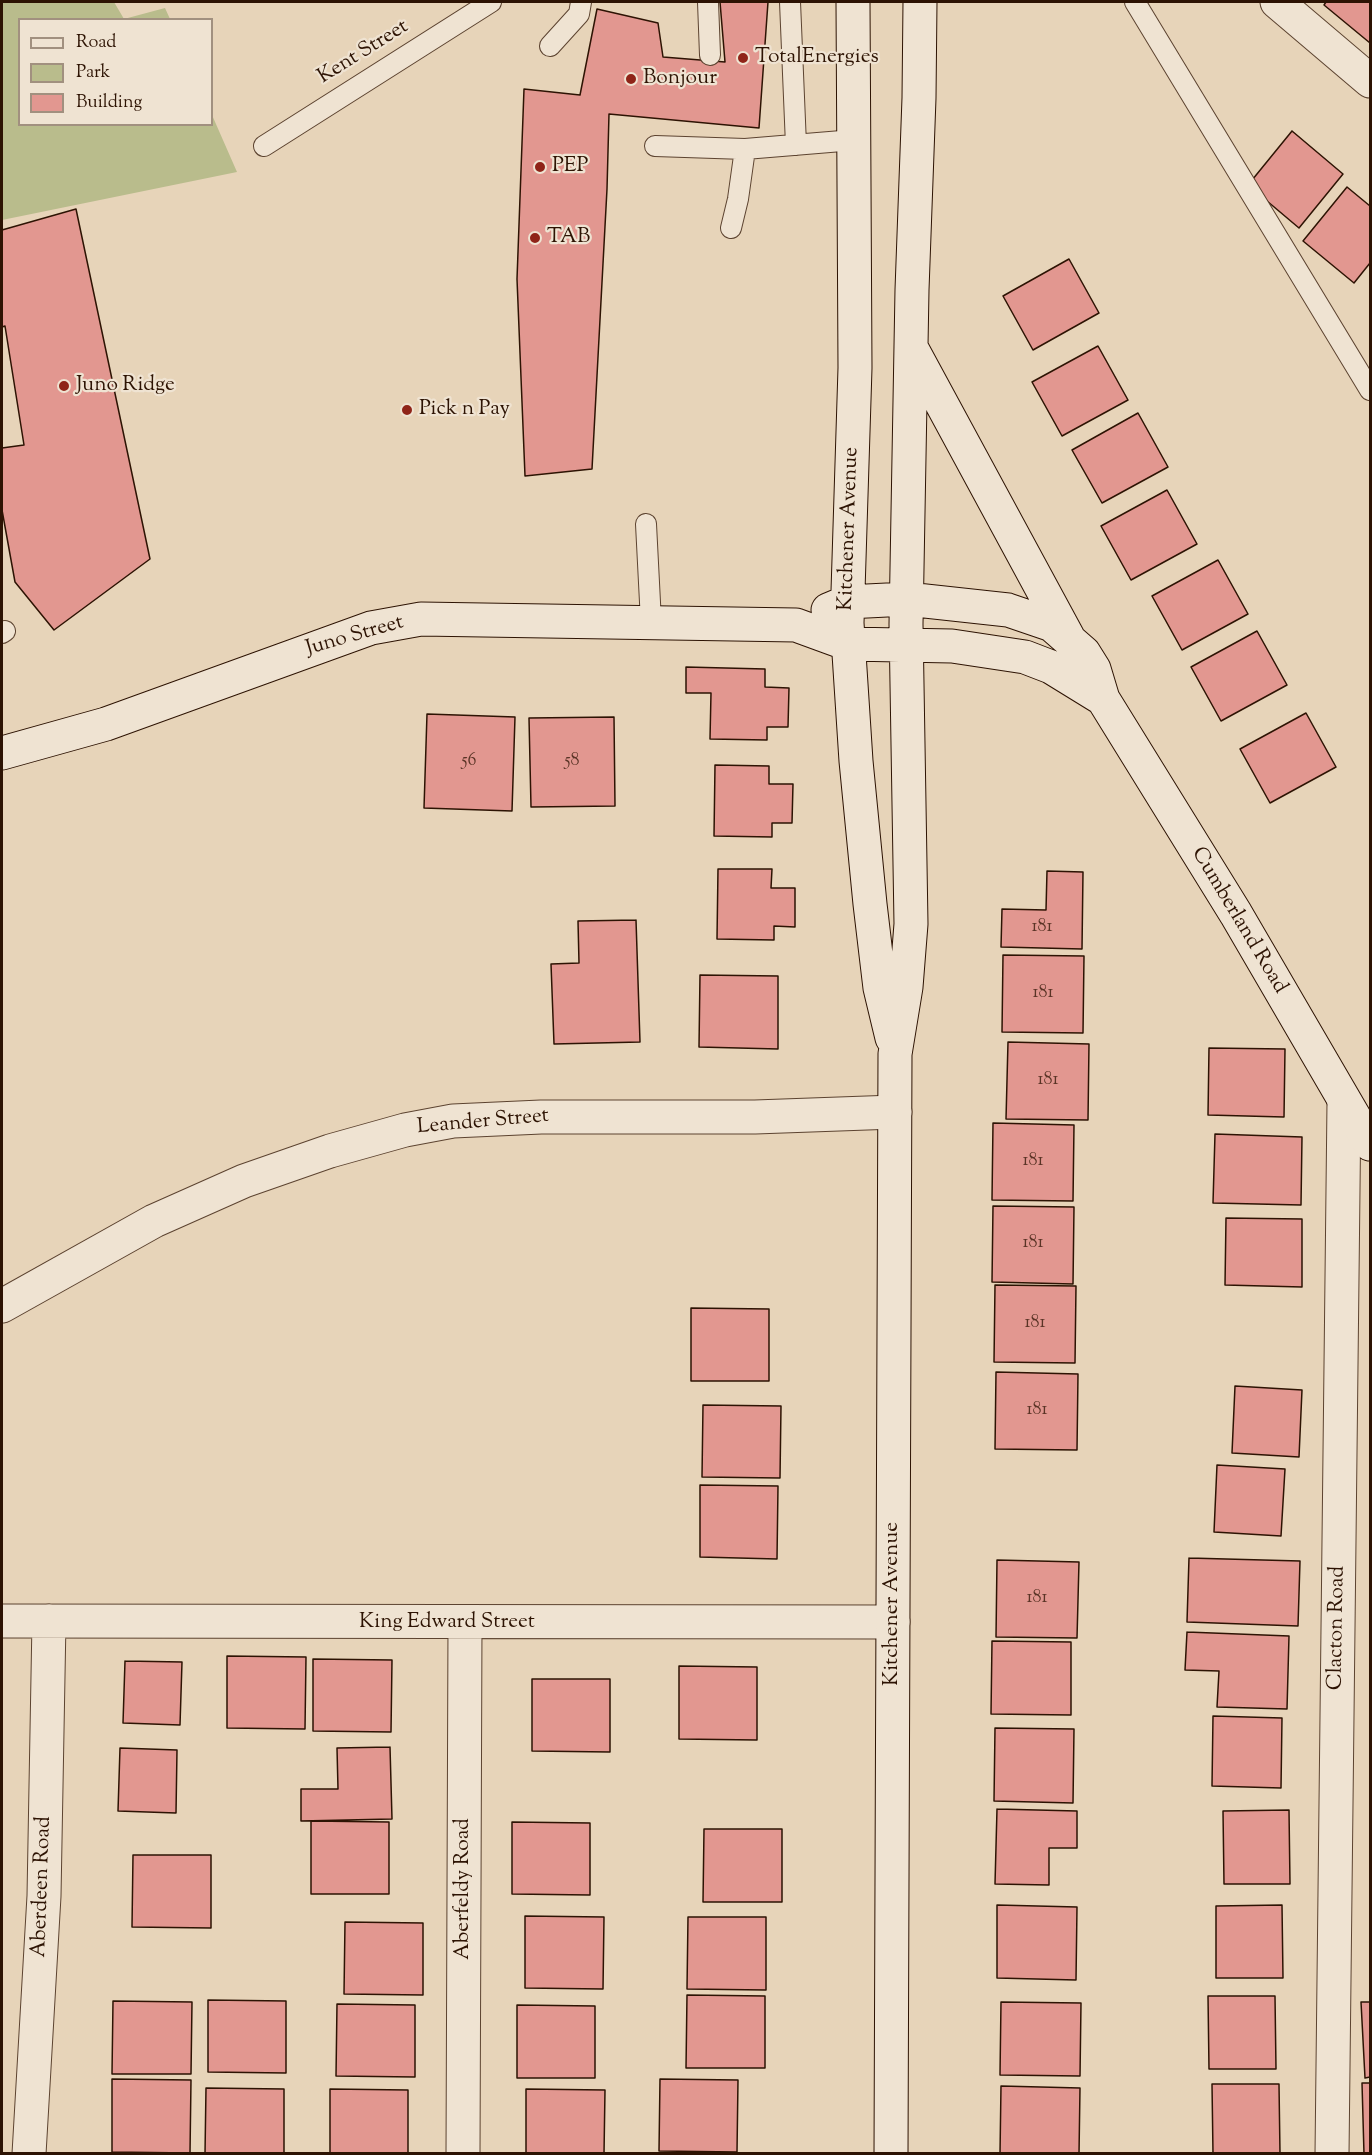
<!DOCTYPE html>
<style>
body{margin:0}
#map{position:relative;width:1372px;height:2155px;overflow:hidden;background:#e7d4b9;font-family:"Sorts Mill Goudy",serif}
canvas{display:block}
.frame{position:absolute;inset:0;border:3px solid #2d1303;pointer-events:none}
.legend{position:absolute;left:18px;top:18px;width:195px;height:108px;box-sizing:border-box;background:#efe3d2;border:2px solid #a1907f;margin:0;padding:8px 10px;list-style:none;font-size:18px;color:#2d1303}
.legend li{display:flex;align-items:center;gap:12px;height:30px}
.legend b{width:30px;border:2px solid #a1907f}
</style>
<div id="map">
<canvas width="1372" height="2155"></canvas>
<div class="frame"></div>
<ul class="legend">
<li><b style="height:8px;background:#efe3d2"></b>Road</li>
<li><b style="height:16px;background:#b9bc8c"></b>Park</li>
<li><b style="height:16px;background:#e29790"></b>Building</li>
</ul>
</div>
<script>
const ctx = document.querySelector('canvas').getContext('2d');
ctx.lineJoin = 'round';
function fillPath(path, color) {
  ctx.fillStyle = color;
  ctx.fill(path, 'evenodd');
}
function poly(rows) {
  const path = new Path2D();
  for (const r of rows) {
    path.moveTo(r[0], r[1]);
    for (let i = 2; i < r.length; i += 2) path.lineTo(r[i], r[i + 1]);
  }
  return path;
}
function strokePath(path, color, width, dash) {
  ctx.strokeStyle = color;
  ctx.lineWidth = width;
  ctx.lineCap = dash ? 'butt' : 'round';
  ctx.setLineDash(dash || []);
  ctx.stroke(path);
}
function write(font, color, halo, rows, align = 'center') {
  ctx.font = font + ' "Sorts Mill Goudy",serif';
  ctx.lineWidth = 4.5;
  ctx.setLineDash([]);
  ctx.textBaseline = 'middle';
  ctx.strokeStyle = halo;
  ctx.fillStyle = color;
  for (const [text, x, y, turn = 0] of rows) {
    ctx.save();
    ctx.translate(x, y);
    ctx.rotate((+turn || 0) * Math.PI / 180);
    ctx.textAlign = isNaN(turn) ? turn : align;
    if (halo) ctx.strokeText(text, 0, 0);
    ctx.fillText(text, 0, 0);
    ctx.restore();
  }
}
const green = poly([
 [2,2,114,2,124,19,165,8,170,19,20,20,20,124,212,124,212,115,237,172,2,220]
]);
const building = poly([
 [720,2,768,2,759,128,609,114,607,189,592,469,525,476,517,279,524,89,580,95,597,9,658,23,663,57,725,62,720,2],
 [1326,2,1370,2,1370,43,1324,5,1326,2],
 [1292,131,1343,174,1299,228,1248,185,1292,131],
 [1347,187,1370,206,1370,263,1354,283,1303,241,1347,187],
 [76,209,150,559,54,630,15,582,2,510,2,448,24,445,5,326,2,327,2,230,76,209],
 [1069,259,1099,313,1033,350,1003,296,1069,259],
 [1098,346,1128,400,1062,436,1032,382,1098,346],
 [1138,413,1168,467,1102,503,1072,450,1138,413],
 [1167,490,1197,544,1131,580,1101,526,1167,490],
 [1218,560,1248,614,1182,650,1152,596,1218,560],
 [1257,631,1287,685,1221,721,1191,667,1257,631],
 [686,667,765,669,765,687,789,688,788,727,767,727,767,740,710,739,711,693,686,693,686,667],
 [1306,713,1336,767,1270,803,1240,749,1306,713],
 [427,714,515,717,512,811,424,808,427,714],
 [614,717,615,806,531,807,529,718,614,717],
 [715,765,769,766,769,784,793,784,792,823,772,823,772,837,714,836,715,765],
 [718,869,772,869,771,888,795,888,795,927,774,926,774,940,717,939,718,869],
 [1047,871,1083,872,1082,949,1001,947,1002,909,1046,910,1047,871],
 [636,920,640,1042,554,1044,551,964,579,963,578,921,636,920],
 [1003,955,1084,956,1083,1033,1002,1032,1003,955],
 [700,975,778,976,778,1049,699,1047,700,975],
 [1008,1042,1089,1044,1088,1120,1006,1119,1008,1042],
 [1209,1048,1285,1049,1284,1117,1208,1115,1209,1048],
 [993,1123,1074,1125,1073,1201,992,1200,993,1123],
 [1215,1134,1302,1137,1301,1205,1213,1203,1215,1134],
 [993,1206,1074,1207,1073,1284,992,1282,993,1206],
 [1226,1218,1302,1219,1302,1287,1225,1285,1226,1218],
 [995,1285,1076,1286,1075,1363,994,1362,995,1285],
 [691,1308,769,1309,769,1381,691,1381,691,1308],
 [996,1372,1078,1374,1077,1450,995,1449,996,1372],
 [1235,1386,1302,1390,1299,1457,1232,1453,1235,1386],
 [703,1405,781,1406,780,1478,702,1477,703,1405],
 [1217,1465,1285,1469,1281,1536,1214,1532,1217,1465],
 [700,1485,778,1486,777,1559,700,1557,700,1485],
 [1189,1558,1300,1561,1298,1626,1187,1622,1189,1558],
 [997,1560,1079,1562,1077,1638,996,1637,997,1560],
 [1187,1632,1289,1636,1287,1709,1217,1707,1219,1671,1185,1670,1187,1632],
 [992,1641,1071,1642,1071,1715,991,1714,992,1641],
 [227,1656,306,1657,305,1729,227,1728,227,1656],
 [313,1659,392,1660,391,1732,313,1731,313,1659],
 [125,1661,182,1662,180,1725,123,1723,125,1661],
 [679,1666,757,1667,757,1740,679,1739,679,1666],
 [532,1679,610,1679,610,1752,532,1751,532,1679],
 [1213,1716,1282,1718,1281,1788,1212,1786,1213,1716],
 [995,1728,1074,1729,1073,1803,994,1801,995,1728],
 [390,1747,392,1819,301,1821,301,1789,338,1789,337,1748,390,1747],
 [120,1748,177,1750,176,1813,118,1811,120,1748],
 [997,1809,1077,1811,1077,1848,1049,1848,1049,1885,995,1884,997,1809],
 [1289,1810,1290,1884,1224,1884,1223,1811,1289,1810],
 [311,1821,389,1822,389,1894,311,1894,311,1821],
 [512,1822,590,1823,590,1895,512,1894,512,1822],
 [704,1829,782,1829,782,1902,703,1902,704,1829],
 [133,1855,211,1855,211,1928,132,1927,133,1855],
 [997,1905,1077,1907,1076,1980,997,1978,997,1905],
 [1282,1905,1283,1978,1216,1978,1216,1906,1282,1905],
 [525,1916,604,1917,603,1989,525,1988,525,1916],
 [688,1917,766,1917,766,1990,687,1989,688,1917],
 [345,1922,423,1923,423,1995,344,1994,345,1922],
 [687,1995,765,1996,765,2068,686,2068,687,1995],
 [1208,1996,1275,1996,1276,2069,1209,2069,1208,1996],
 [208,2000,286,2001,286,2073,208,2072,208,2000],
 [113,2001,192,2002,191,2074,112,2074,113,2001],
 [1001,2002,1081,2003,1080,2076,1000,2075,1001,2002],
 [1361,2002,1370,2002,1370,2077,1365,2078,1361,2002],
 [337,2004,415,2005,415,2077,336,2076,337,2004],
 [517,2005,595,2006,595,2078,517,2078,517,2005],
 [112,2079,191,2080,190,2153,112,2152,112,2079],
 [660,2079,738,2080,737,2152,659,2151,660,2079],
 [1362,2083,1370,2083,1370,2154,1364,2154,1362,2083],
 [1212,2084,1279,2084,1280,2154,1213,2154,1212,2084],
 [1001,2086,1080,2088,1079,2154,1000,2154,1001,2086],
 [206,2088,284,2089,284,2154,205,2154,206,2088],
 [330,2089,408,2090,408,2154,330,2154,330,2089],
 [526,2089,605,2090,604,2154,526,2154,526,2089]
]);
const lane = poly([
 [708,2,710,55],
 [790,2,796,145],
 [1135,2,1370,390],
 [550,46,579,14,581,2],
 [264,146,491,2],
 [655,146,745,149,854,140],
 [731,228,738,199,745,149],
 [646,524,651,622],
 [2,633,5,631]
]);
const street = poly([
 [1277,2,1370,81],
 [2,1306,154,1221,244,1181,330,1151,405,1130,453,1121,541,1117,755,1117,895,1112],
 [2,1621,893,1622],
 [29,2154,44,1896,49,1621],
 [463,2154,465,1624],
 [1332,2154,1344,1102]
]);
const secondary = poly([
 [853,2,855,368,847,623,856,761,870,904,880,988,892,1038],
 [911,347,1068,637],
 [828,610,847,602,907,599,1008,610,1052,625,1084,653,1094,669,1103,699,1236,914,1370,1144],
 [2,753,106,724,371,628,421,619,796,625,848,644,952,646,1025,657,1051,667,1103,699],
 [891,2154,895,1054,906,987,911,924,906,624,912,290,919,98,920,2]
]);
const markers = [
 [743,58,6,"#8f2418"],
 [631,79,6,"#8f2418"],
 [540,167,6,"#8f2418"],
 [535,238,6,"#8f2418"],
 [64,386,6,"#8f2418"],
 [407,410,6,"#8f2418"]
];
const numberNames = [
 ["56",469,762],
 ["58",572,762],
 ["181",1042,928],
 ["181",1043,994],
 ["181",1048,1081],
 ["181",1033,1162],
 ["181",1033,1244],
 ["181",1035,1324],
 ["181",1037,1411],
 ["181",1037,1599]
];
const streetNames = [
 ["Kent Street",364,53,-32],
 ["Kitchener Avenue",850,529,-88],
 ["Juno Street",355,637,-16],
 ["Cumberland Road",1238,921,59],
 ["Leander Street",483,1123,-5],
 ["Kitchener Avenue",893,1604,-90],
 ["King Edward Street",447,1623],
 ["Clacton Road",1338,1628,-89],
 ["Aberdeen Road",43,1887,-88],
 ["Aberfeldy Road",464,1889,-90]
];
const poiNames = [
 ["TotalEnergies",755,58],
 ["Bonjour",643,79],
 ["PEP",552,167],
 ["TAB",547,238],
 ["Juno Ridge",76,386],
 ["Pick n Pay",419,410]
];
fillPath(green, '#b9bc8c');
fillPath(building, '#e29790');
strokePath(building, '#2d1303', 1.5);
strokePath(lane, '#5c4330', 22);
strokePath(street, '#5c4330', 35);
strokePath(secondary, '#2d1303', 35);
strokePath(lane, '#efe3d2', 20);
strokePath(street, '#efe3d2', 33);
strokePath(secondary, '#efe3d2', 33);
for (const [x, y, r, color] of markers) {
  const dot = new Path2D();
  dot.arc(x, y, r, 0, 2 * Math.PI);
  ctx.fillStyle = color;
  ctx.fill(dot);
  strokePath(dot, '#efe3d2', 2);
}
write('18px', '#5a3426', null, numberNames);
write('21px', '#2d1303', '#efe3d2', streetNames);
write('21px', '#2d1303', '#efe3d2', poiNames, 'left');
</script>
